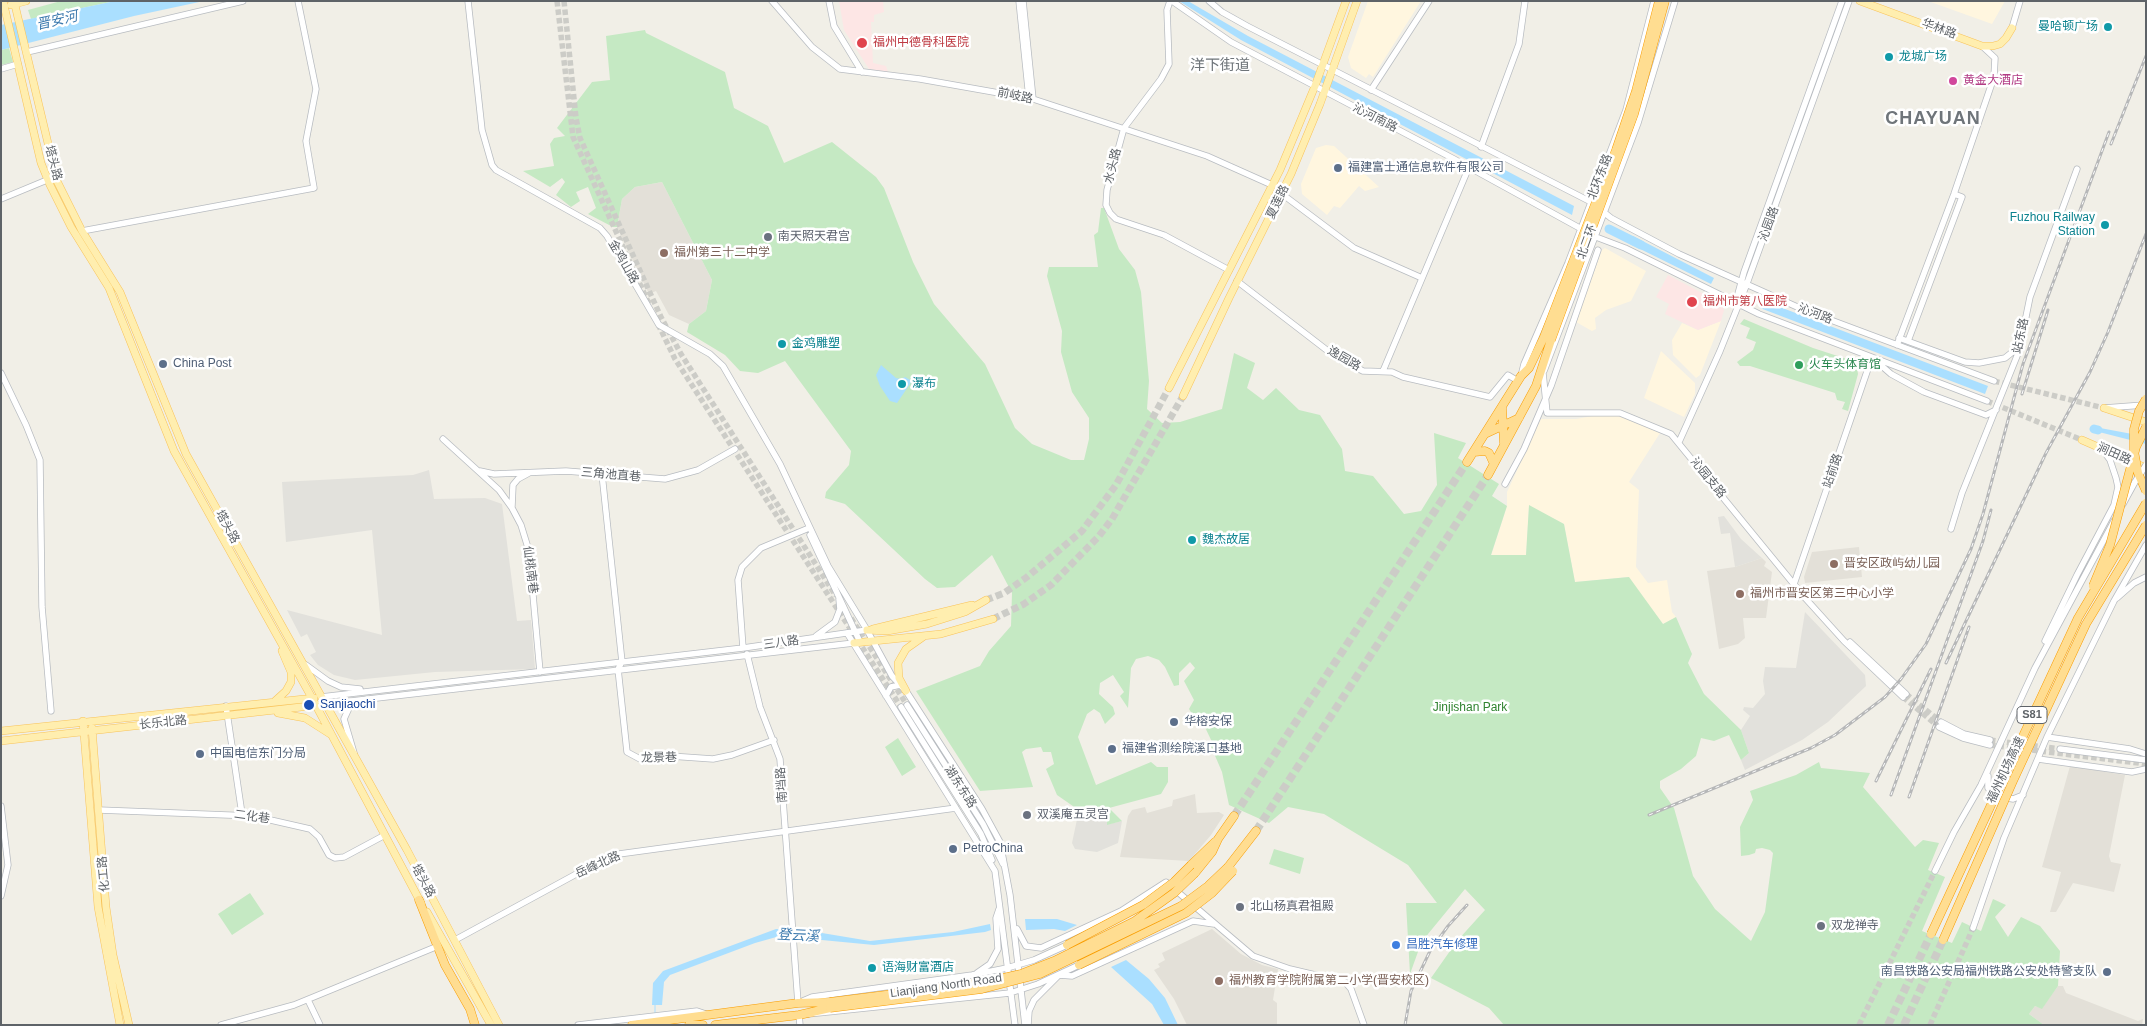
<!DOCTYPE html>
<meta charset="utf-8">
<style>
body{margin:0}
#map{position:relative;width:2147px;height:1026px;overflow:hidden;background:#f1efe7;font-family:Helvetica,sans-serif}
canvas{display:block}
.frame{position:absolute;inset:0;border:2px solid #5e6368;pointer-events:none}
</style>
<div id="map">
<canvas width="2147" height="1026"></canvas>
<div class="frame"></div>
</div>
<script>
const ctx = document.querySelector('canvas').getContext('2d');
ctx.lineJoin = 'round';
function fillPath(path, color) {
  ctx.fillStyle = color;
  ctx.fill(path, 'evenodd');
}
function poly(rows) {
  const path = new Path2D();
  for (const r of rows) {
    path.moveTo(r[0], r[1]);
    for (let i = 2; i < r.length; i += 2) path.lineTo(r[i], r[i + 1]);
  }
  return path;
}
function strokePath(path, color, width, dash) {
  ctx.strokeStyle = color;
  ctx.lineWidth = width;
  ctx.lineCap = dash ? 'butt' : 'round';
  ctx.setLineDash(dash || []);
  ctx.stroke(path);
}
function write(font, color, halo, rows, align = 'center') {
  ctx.font = font + ' Helvetica,"Noto Sans SC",sans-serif';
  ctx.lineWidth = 5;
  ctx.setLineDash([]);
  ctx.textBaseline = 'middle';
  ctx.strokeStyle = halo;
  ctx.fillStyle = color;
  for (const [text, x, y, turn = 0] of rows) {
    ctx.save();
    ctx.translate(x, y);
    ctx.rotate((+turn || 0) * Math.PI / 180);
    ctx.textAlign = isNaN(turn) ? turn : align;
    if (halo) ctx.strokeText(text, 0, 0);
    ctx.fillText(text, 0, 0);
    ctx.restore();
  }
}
const commercial = poly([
 [1368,1,1421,1,1373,77,1369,74,1366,78,1351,68,1348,57],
 [1928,1,2005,1,1992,24],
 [1326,145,1334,146,1379,187,1365,191,1359,186,1340,208,1334,206,1327,215,1302,194,1301,184,1316,148],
 [1605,248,1646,271,1631,301,1606,310,1595,318,1596,329,1592,331,1576,322,1602,250],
 [1721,321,1700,375,1696,378,1673,355,1672,340,1682,323,1698,330],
 [1661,351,1695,383,1695,394,1684,417,1644,398],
 [1598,415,1613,415,1625,418,1660,433,1629,482,1639,490,1636,567,1648,583,1667,580,1672,612,1676,617,1663,624,1628,577,1575,582,1564,524,1529,506,1526,556,1491,556,1507,506,1507,492,1541,419,1576,419]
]);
const industrial = poly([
 [429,470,434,499,485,498,502,504,517,621,531,620,535,669,435,672,355,680,334,675,318,665,310,655,316,652,307,634,301,637,287,610,382,635,372,530,286,542,282,482,413,475],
 [1724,516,1741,539,1762,558,1735,567,1730,533,1721,534,1718,517],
 [1805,612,1865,675,1866,686,1828,722,1802,740,1745,770,1741,760,1749,753,1741,730,1750,716,1743,710,1744,707,1753,708,1765,694,1763,681,1765,667,1796,668],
 [1079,810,1095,812,1107,821,1108,824,1122,821,1118,843,1097,852,1075,849,1072,843]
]);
const education = poly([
 [662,182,712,280,706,311,689,324,669,315,656,291,649,294,617,227,622,199,635,187],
 [1859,547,1862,577,1805,583,1804,577,1812,552],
 [1762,558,1766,562,1764,566,1772,572,1766,618,1743,618,1745,638,1738,644,1719,649,1707,571,1735,567],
 [2070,766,2125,775,2109,856,2111,862,2121,864,2114,892,2073,883,2056,912,2050,912,2061,872,2042,867],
 [1195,794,1197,813,1219,812,1224,815,1211,835,1189,861,1120,857,1128,816,1132,810,1145,807,1147,813,1172,806,1173,800],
 [1212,929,1241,954,1262,965,1278,969,1273,1000,1277,1003,1277,1025,1187,1025,1174,999,1154,970,1160,967,1158,964,1165,960,1162,953],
 [2058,986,2063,986,2066,993,2138,1021,2143,1019,2142,1025,2044,1025,2029,1014,2035,1006,2042,1008]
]);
const medical = poly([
 [839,1,883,1,884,12,874,15,874,22,871,22,873,63,886,66,888,72,869,69,844,30],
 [1668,275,1721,303,1724,310,1721,321,1698,330,1665,314,1669,304,1656,297]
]);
const green = poly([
 [61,1,115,1,31,19,28,10],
 [645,30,646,33,725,72,734,108,768,126,784,163,832,142,876,177,884,188,913,262,934,304,985,364,1015,428,1032,444,1071,460,1084,460,1089,439,1089,418,1072,392,1061,352,1062,331,1047,276,1049,267,1098,267,1094,235,1098,232,1101,208,1104,208,1119,249,1135,270,1141,292,1149,381,1147,409,1162,423,1180,422,1222,409,1234,353,1255,363,1247,388,1263,400,1276,388,1299,410,1320,415,1342,449,1345,471,1373,476,1404,514,1421,511,1437,485,1434,433,1466,443,1458,458,1499,484,1492,496,1507,506,1491,555,1526,555,1529,505,1564,524,1575,582,1629,577,1663,624,1676,617,1692,654,1688,663,1704,694,1741,730,1749,753,1741,760,1729,735,1714,741,1701,738,1696,756,1681,769,1660,781,1660,788,1674,808,1693,876,1715,909,1751,941,1765,912,1773,853,1770,850,1762,848,1756,849,1755,853,1749,855,1741,856,1740,827,1753,800,1750,791,1796,775,1819,762,1821,768,1870,773,1863,787,1915,847,1923,840,1939,843,1928,870,1945,877,1922,931,1952,943,1962,922,1981,931,1993,899,2006,905,1995,917,2008,937,2021,917,2040,926,2060,951,2058,986,2042,1009,2035,1006,2029,1014,2044,1025,1504,1025,1489,1008,1431,978,1457,941,1485,910,1465,889,1428,934,1419,949,1410,974,1406,903,1437,903,1408,865,1324,814,1288,807,1269,823,1229,805,1222,772,1210,744,1212,742,1203,723,1199,725,1189,709,1194,700,1184,681,1195,668,1190,662,1179,673,1179,685,1174,686,1165,667,1159,660,1148,656,1136,659,1131,668,1128,708,1120,696,1124,692,1113,675,1100,683,1099,694,1113,707,1115,714,1105,724,1100,713,1094,709,1087,714,1078,737,1096,785,1151,762,1157,767,1168,767,1168,782,1161,794,1109,808,1122,821,1107,825,1107,821,1095,812,1088,817,1088,815,1081,815,1080,811,1057,795,1046,769,1054,764,1051,752,1043,752,1041,747,1026,749,1022,752,1033,787,980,791,916,691,980,666,989,651,1011,626,1012,593,992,555,955,587,937,588,925,579,845,504,825,498,826,492,849,465,851,451,785,361,758,373,740,371,725,355,687,332,689,324,706,311,712,280,662,182,635,187,622,199,617,227,613,227,588,214,596,208,588,187,576,192,580,201,571,207,556,195,565,182,562,178,550,187,523,171,554,166,550,144,554,138,565,136,557,128,592,82,610,80,606,36],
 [9,48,13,62,1,65,1,50],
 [1744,319,1813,348,1856,362,1858,374,1848,411,1842,409,1845,402,1837,400,1835,393,1750,366,1740,366,1737,362,1753,350,1756,342,1746,338,1750,328,1740,324],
 [898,738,916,767,902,776,885,747],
 [1274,849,1304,858,1300,874,1269,864],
 [250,893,264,914,232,935,218,914]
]);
const water = poly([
 [115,1,204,1,134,16,1,50,1,25],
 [1179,1,1188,1,1248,36,1574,206,1572,215,1241,40],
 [1633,236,1714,278,1711,284,1630,244],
 [1764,301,1988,386,1985,394,1760,308],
 [881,365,896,378,901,379,905,377,912,381,897,403,890,401,880,386,876,375],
 [2100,428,2143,436,2146,437,2146,444,2099,432],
 [1025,919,1057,919,1077,925,1065,931,1054,929,1026,930],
 [990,924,991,930,985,932,874,945,780,936,755,943,670,975,664,982,662,1005,652,1005,653,983,663,971,776,929,804,930,870,941,953,932],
 [1126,960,1149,979,1165,998,1178,1025,1164,1025,1152,1004,1111,967]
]);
const stream = poly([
 [655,1015,655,1004]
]);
const river = poly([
 [1609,229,1641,245],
 [2094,429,2098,430]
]);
const secondaryTunnel = poly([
 [557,1,573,137,649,304],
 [564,1,576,118,580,138,661,317,681,354,836,596],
 [658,324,675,359,901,707],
 [1994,381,2104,408],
 [1987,401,2082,440],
 [851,618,907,705],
 [1906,694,1941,722],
 [1903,697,1939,727],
 [1990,740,2060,749],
 [1990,745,2146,764],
 [1859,1025,1935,871],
 [1930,1025,1973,928]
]);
const primaryTunnel = poly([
 [986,600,1004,593,1027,577,1082,531,1116,485,1169,388],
 [993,619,1024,604,1051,585,1099,536,1112,519,1183,396]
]);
const highwayTunnel = poly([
 [1234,816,1467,462],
 [1256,831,1488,475],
 [1888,1025,1931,934],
 [1904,1025,1943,940]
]);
const secondary = poly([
 [468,1,482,130,492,165,496,170,600,228,607,236,659,325,710,354,723,366,780,464,828,566,867,630],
 [772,1,812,47,840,69,920,79,1033,99,1207,156,1272,185],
 [829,1,834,26,862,72],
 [1019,1,1029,98],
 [1023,1,1033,99],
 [1170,1,1167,10,1169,64,1161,79,1124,128,1107,190,1106,205,1110,213,1116,219,1164,235,1229,270],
 [1172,1,1231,42,1454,159,1596,237,1625,248,1759,314,1987,401],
 [1209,1,1222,12,1247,26,1591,202,1611,218,1679,254,1804,310,1994,381],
 [2012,28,2020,1],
 [27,52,243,1],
 [1,69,18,64],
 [1371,90,1429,1],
 [1481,147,1519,44,1525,1],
 [1282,194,1354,248,1422,278],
 [1,199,47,180],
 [82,231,314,188,306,141,316,89,298,1],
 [1237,281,1337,358,1363,371,1392,372,1403,377,1490,397,1508,375,1518,381],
 [1736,301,1744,272,1842,1],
 [1899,338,1965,362,1979,363,2005,358,2015,350,2019,342],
 [1908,341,1962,197,1954,194],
 [1897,345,1954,194,1994,77,1995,58,1982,46],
 [1875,360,1891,374,1924,392,1986,415,1996,410],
 [1383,371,1469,167],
 [1544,371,1638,123,1675,1],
 [1,373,26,425,40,460,42,607,51,711],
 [1543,373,1547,413,1620,413,1671,434,1806,599,1844,641,1903,697],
 [1521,376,1524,364,1568,263,1626,110,1654,1],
 [2104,408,2144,405],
 [443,439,499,490,512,508,521,525,529,551,540,672],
 [1679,442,1720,351,1746,286,1849,1],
 [480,471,494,474,566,471,665,479,698,470,735,449],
 [602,474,622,662,618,669,627,752,640,759,670,756,713,759,732,755,774,740],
 [1505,484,1524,449,1551,386,1598,250],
 [2123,504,2135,482],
 [512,506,513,485,518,479,529,473],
 [1951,529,1962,493,2019,351,2030,297,2077,169],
 [810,535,860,642],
 [1794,584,1872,357],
 [2117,598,2134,583,2146,577],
 [847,633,995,871,1015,1025],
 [816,636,835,622,840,609,839,599],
 [2045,641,2077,575,2114,505,2118,487,2116,478,2110,460,2102,449],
 [1850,642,1906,694],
 [743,648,738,580,742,567,761,548,809,528],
 [747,654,760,707,780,759,798,1003,812,997,972,975,1007,968,1034,960,1067,945],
 [306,665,328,681,341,687,360,689],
 [886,696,891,687,900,685],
 [321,697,743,648,867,630,892,676,906,691,982,809,1000,842,1010,895,1025,1025],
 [325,704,854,643],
 [907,705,983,824,1003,864],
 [226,706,242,814],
 [901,707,981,834,992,860],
 [1941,722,1964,734,1990,740],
 [1939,727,1963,738,1990,745],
 [2047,737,2130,749,2146,754],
 [2060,749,2146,760],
 [354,753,344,719,349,708,359,701],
 [2038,759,2132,772,2146,769],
 [1988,776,1988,788,1996,796,2013,799,2023,795],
 [1,806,8,865,1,896],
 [99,810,253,816,310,829,319,837,329,855,335,858,344,857,385,835],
 [1935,871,1954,832,1981,785,2035,668,2114,521],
 [1973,928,2004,838,2047,737,2114,601,2146,545],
 [1017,929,1026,946,1041,948,1121,911,1166,882,1253,956,1290,969,1345,982,1351,989,1364,1025],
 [455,940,602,860,619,854,956,808],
 [977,973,990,964,998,949,996,918,999,909],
 [308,1000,320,1025],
 [221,1025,294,1005,438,946],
 [578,1025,697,1011,706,1014],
 [800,1025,799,1015,1010,993,1038,984,1079,965],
 [1028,1025,1029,1011,1034,1000,1059,975,1072,976,1193,921,1214,924]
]);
const primary = poly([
 [3,1,41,163,50,185,71,227,109,288,174,451,312,698,421,903],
 [14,1,57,181,82,231,120,292,186,454,407,850,499,1025],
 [1860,1,1982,46,1993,46,2000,44,2006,38,2012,28],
 [11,5,26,1],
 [1169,388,1280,170,1315,86,1346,1],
 [1183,396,1229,298,1291,174,1320,104,1357,1],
 [2104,408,2146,422],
 [2082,440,2146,468],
 [873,629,972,605],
 [867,630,887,631,927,624,965,612,986,600],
 [854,643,941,634,993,619],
 [906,691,899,678,898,663,906,649,923,637],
 [275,701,286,691,291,682,291,672,282,651],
 [278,713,305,718,330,734],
 [83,721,98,907,120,1025],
 [92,728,106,907,113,955,129,1025],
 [1,731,314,698],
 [1,741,319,705],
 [427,912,491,1025]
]);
const highway = poly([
 [1502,408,1504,443],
 [1485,434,1519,418],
 [1474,452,1485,451,1489,453,1494,464],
 [1467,462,1521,376,1529,368,1544,337],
 [1488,475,1536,386,1551,340],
 [1191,865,1215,842],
 [1228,867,1256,831],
 [1195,873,1212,852,1218,839,1234,816],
 [419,900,445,965,470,1009,475,1025],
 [632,1025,798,1003,830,1002],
 [689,1025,703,1025],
 [715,1025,799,1015,830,1008]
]);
const rail = poly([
 [2111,144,2146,56],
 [2022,394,2048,310],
 [1946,663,2046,453,2090,372,2108,332,2146,234],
 [1876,781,1931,669],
 [1891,795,1983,541,1991,510],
 [1909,797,1969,627],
 [1649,815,1811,748,1835,735,1885,697,1901,679,1926,644,1971,549,1983,514,2023,364,2109,132],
 [1405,1025,1411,991,1430,951,1448,926,1467,905]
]);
const secondaryBridge = poly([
 [2135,482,2146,465]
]);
const highwayBridge = poly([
 [1544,337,1616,150,1636,91,1659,1],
 [1551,340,1634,114,1665,1],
 [2146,399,2139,411,2134,429,2134,451,2138,473,2146,491],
 [2093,586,2110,545,2136,447,2146,427],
 [1931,934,2078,618,2146,503],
 [1943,940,2013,781,2086,624,2146,525],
 [1067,945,1143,905,1174,882,1191,865],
 [1079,965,1186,913,1212,893,1233,871],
 [830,1002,981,983,1021,974,1054,961,1135,921,1174,893,1195,873],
 [830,1008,982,989,1040,974,1181,906,1208,886,1228,867]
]);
const markers = [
 [2108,27,5,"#0f9aa8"],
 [862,43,6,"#e0444e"],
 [1889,57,5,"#0f9aa8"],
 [1953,81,5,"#d1479c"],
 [1338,168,5,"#5c6f8a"],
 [2105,225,5,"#0f9aa8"],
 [768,237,5,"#6b7280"],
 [664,253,5,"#8d6e63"],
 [1692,302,6,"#e0444e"],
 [782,344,5,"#0f9aa8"],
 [163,364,5,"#5c6f8a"],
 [1799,365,5,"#2e9e5b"],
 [902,384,5,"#0f9aa8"],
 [1192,540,5,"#0f9aa8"],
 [1834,564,5,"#8d6e63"],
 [1740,594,5,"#8d6e63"],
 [309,705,6,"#1a4fb4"],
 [1174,722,5,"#5c6f8a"],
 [1112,749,5,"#5c6f8a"],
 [200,754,5,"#5c6f8a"],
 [1027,815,5,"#6b7280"],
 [953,849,5,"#5c6f8a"],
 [1240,907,5,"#6b7280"],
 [1821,926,5,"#6b7280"],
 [1396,945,5,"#3f7fe0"],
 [872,968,5,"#0f9aa8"],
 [2107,972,5,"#5c6f8a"],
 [1219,981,5,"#8d6e63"]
];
const shields = [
 [2032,715,30]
];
const shieldNames = [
 ["S81",2032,715]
];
const cultureNames = [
 ["曼哈顿广场",2098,27,"right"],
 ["龙城广场",1899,57],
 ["Fuzhou Railway",2095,218,"right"],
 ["Station",2095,232,"right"],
 ["金鸡雕塑",792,344],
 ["瀑布",912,384],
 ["魏杰故居",1202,540],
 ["语海财富酒店",882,968]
];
const streetNames = [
 ["华林路",1939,29,20],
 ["前岐路",1015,96,12],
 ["沁河南路",1375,118,27],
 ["塔头路",53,163,75],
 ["水头路",1113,166,-76],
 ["北环东路",1600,177,-69],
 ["夏莲路",1278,202,-64],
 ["沁园路",1769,224,-70],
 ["北二环",1587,242,-70],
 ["金鸡山路",623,262,60],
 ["沁河路",1815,314,21],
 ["站东路",2021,336,-78],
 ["逸园路",1344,359,30],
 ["涧田路",2114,454,24],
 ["站前路",1833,471,-71],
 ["三角池直巷",611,475,5],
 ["沁园支路",1708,478,51],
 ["塔头路",227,527,61],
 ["仙桃南巷",530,570,83],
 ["三八路",781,643,-8],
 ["长乐北路",163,723,-6],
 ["龙景巷",659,758,-1],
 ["福州机场高速",2006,770,-65],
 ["南垱路",782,785,-94],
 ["湖东东路",960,787,57],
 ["二化巷",252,817,8],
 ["岳峰北路",598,865,-24],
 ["化工路",104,874,-95],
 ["塔头路",423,881,62],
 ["Lianjiang North Road",946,986,-8]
];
const healthNames = [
 ["福州中德骨科医院",873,43],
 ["福州市第八医院",1703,302]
];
const hotelNames = [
 ["黄金大酒店",1963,81]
];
const serviceNames = [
 ["福建富士通信息软件有限公司",1348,168],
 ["China Post",173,364],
 ["华榕安保",1184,722],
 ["福建省测绘院溪口基地",1122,749],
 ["中国电信东门分局",210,754],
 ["PetroChina",963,849],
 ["南昌铁路公安局福州铁路公安处特警支队",2097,972,"right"]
];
const worshipNames = [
 ["南天照天君宫",778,237],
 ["双溪庵五灵宫",1037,815],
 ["北山杨真君祖殿",1250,907],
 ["双龙禅寺",1831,926]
];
const educationNames = [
 ["福州第三十二中学",674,253],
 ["晋安区政屿幼儿园",1844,564],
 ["福州市晋安区第三中心小学",1750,594],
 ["福州教育学院附属第二小学(晋安校区)",1229,981]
];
const leisureNames = [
 ["火车头体育馆",1809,365]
];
const transitNames = [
 ["Sanjiaochi",320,705]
];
const parkNames = [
 ["Jinjishan Park",1470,708]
];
const shopNames = [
 ["昌胜汽车修理",1406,945]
];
const waterNames = [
 ["晋安河",57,21,-13],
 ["登云溪",798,936,3]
];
const quarterNames = [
 ["洋下街道",1220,66]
];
const districtNames = [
 ["CHAYUAN",1933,119]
];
fillPath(commercial, '#fff6df');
fillPath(industrial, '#e2e1dc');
fillPath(education, '#e3e0d8');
fillPath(medical, '#fde6e5');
fillPath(green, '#c5e9c3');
fillPath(water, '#aadfff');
strokePath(stream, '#aadfff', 1);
strokePath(river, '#aadfff', 9);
strokePath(secondaryTunnel, '#ccccc7', 5.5, [5.5, 3]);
strokePath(primaryTunnel, '#ccccc7', 7, [7, 3.5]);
strokePath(highwayTunnel, '#ccccc7', 8, [8, 4]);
strokePath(secondary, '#b8bcc1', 7);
strokePath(primary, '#f8c35a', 8);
strokePath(highway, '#f99d00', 9);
strokePath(secondary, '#fff', 5.5);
strokePath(primary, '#ffeeaf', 7);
strokePath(highway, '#ffdd91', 8);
strokePath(rail, '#b6b7b8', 3);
strokePath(rail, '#fff', 1, [4]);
strokePath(secondaryBridge, '#b8bcc1', 7, []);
strokePath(highwayBridge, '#f99d00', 9, []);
strokePath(secondaryBridge, '#fff', 5.5);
strokePath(highwayBridge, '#ffdd91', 8);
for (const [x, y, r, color] of markers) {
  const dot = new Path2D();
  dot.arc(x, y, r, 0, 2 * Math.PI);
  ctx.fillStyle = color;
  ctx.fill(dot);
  strokePath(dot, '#fff', 2);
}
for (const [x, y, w] of shields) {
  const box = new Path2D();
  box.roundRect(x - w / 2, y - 8.5, w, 17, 4);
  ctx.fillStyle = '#fff';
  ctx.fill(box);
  strokePath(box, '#5e6368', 1);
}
write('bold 11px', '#5e6368', null, shieldNames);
write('12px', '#0d838f', '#fff', cultureNames, 'left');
write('12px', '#5e6368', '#fff', streetNames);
write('12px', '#be3a42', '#fff', healthNames, 'left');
write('12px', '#b23c85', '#fff', hotelNames, 'left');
write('12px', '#4e5e75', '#fff', serviceNames, 'left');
write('12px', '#5b616d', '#fff', worshipNames, 'left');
write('12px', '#785e54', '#fff', educationNames, 'left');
write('12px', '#27864d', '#fff', leisureNames, 'left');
write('12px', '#164399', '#fff', transitNames, 'left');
write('12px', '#318430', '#fff', parkNames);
write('12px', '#366cbe', '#fff', shopNames, 'left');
write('italic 14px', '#3d7aae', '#fff', waterNames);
write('15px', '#6f757a', '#fff', quarterNames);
ctx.letterSpacing = '1px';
write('bold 18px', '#6f757a', '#fff', districtNames);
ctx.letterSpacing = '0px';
</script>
